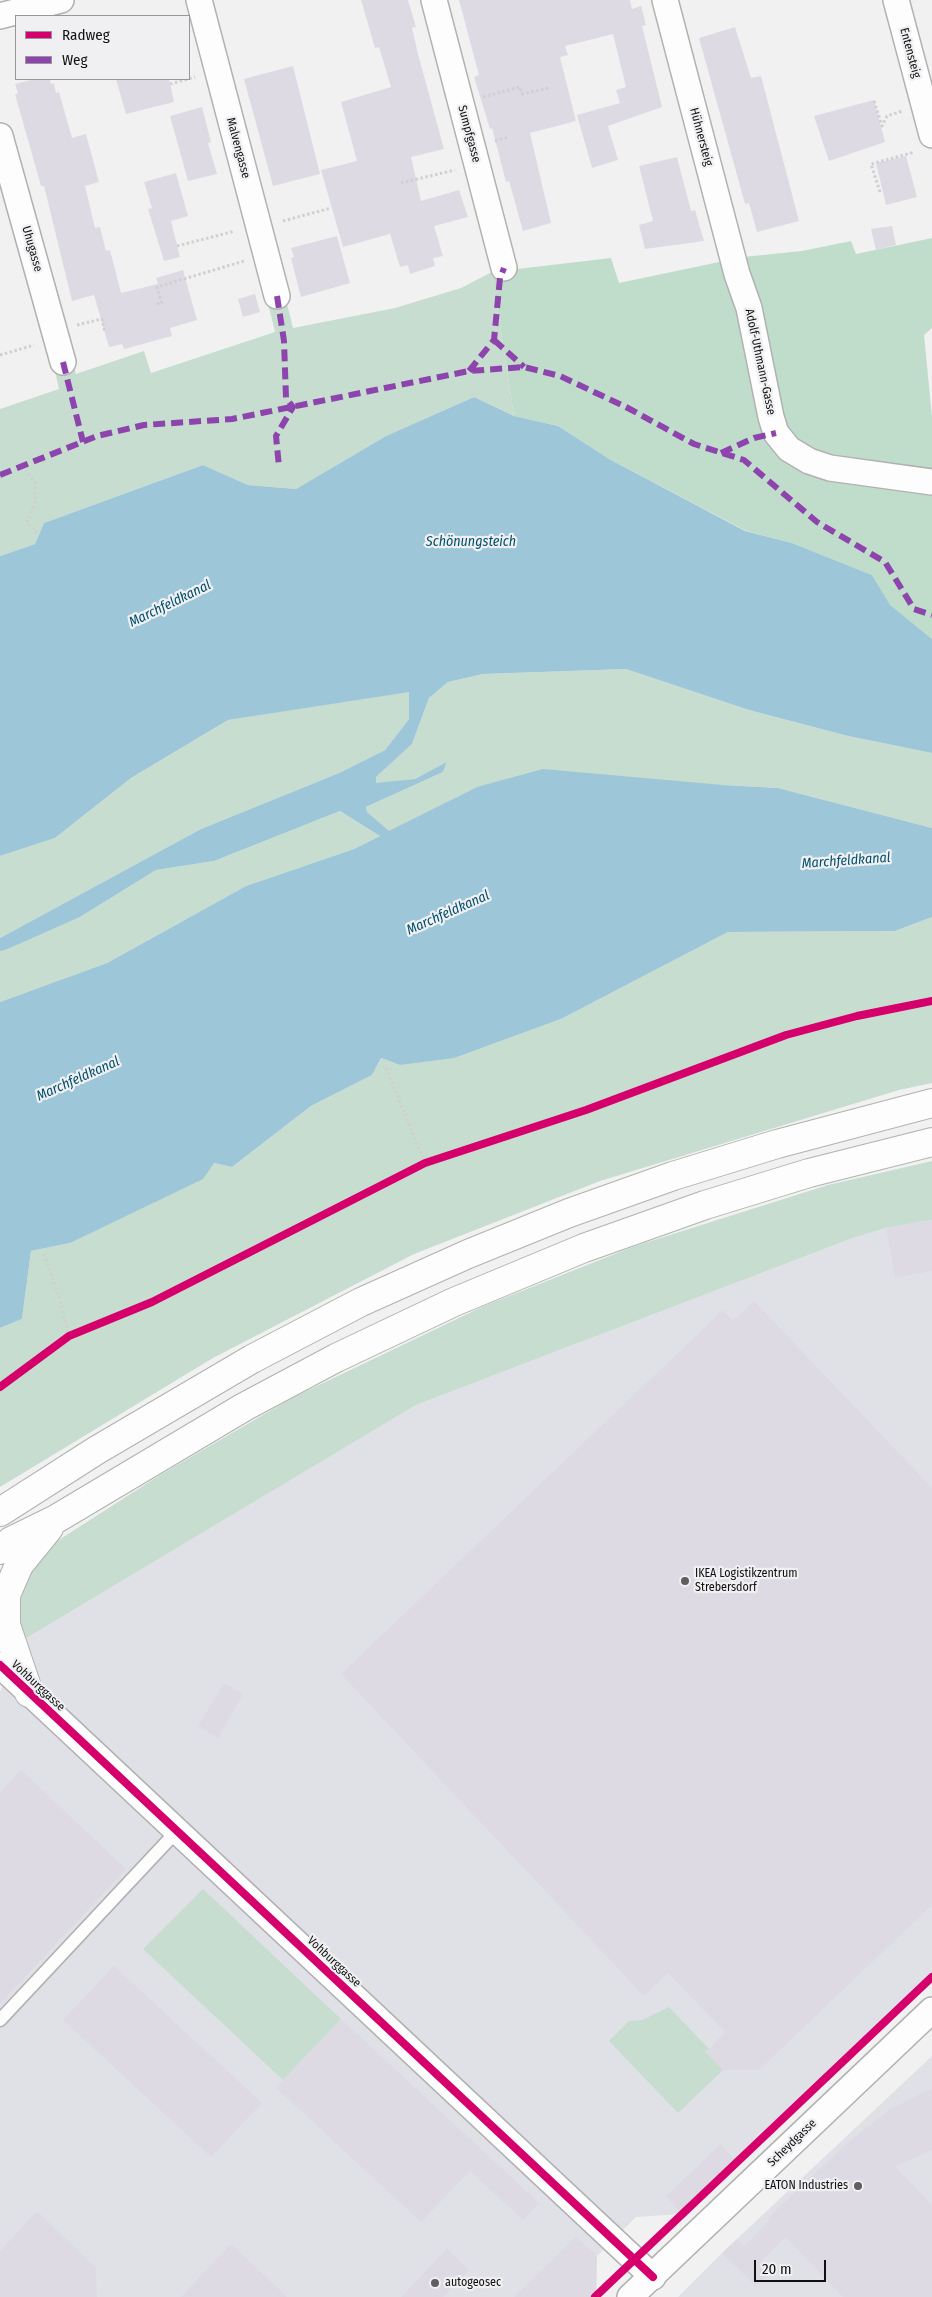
<!DOCTYPE html>
<meta charset="utf-8">
<style>
body{margin:0}
#map{position:relative;width:932px;height:2297px;overflow:hidden;background:#f1f1f2;font-family:"Fira Sans Condensed",sans-serif}
canvas{display:block}
.legend{position:absolute;left:15px;top:15px;width:175px;height:65px;box-sizing:border-box;background:#f0f0f3;border:1px solid #979799;margin:0;padding:6px 9px;list-style:none;font-size:15px;color:#111112}
.legend li{display:flex;align-items:center;gap:10px;height:25px}
.legend b{width:25px;border:1px solid #979799}
.scale{position:absolute;left:754px;top:2260px;width:72px;height:22px;box-sizing:border-box;border:2px solid #111112;border-top:0;padding-left:6px;font-size:15px;line-height:18px;white-space:nowrap;color:#111112;-webkit-text-stroke:4px #f0f0f3;paint-order:stroke}
</style>
<div id="map">
<canvas width="932" height="2297"></canvas>
<ul class="legend">
<li><b style="height:6px;background:#d6006c"></b>Radweg</li>
<li><b style="height:6px;background:#8e44ad"></b>Weg</li>
</ul>
<div class="scale">20 m</div>
</div>
<script>
const ctx = document.querySelector('canvas').getContext('2d');
ctx.lineJoin = 'round';
function fillPath(path, color) {
  ctx.fillStyle = color;
  ctx.fill(path, 'evenodd');
}
function poly(rows) {
  const path = new Path2D();
  for (const r of rows) {
    path.moveTo(r[0], r[1]);
    for (let i = 2; i < r.length; i += 2) path.lineTo(r[i], r[i + 1]);
  }
  return path;
}
function strokePath(path, color, width, dash) {
  ctx.strokeStyle = color;
  ctx.lineWidth = width;
  ctx.lineCap = dash ? 'butt' : 'round';
  ctx.setLineDash(dash || []);
  ctx.stroke(path);
}
function write(font, color, halo, rows, align = 'center') {
  ctx.font = font + ' "Fira Sans Condensed",sans-serif';
  ctx.lineWidth = 4.5;
  ctx.setLineDash([]);
  ctx.textBaseline = 'middle';
  ctx.strokeStyle = halo;
  ctx.fillStyle = color;
  for (const [text, x, y, turn = 0] of rows) {
    ctx.save();
    ctx.translate(x, y);
    ctx.rotate((+turn || 0) * Math.PI / 180);
    ctx.textAlign = isNaN(turn) ? turn : align;
    if (halo) ctx.strokeText(text, 0, 0);
    ctx.fillText(text, 0, 0);
    ctx.restore();
  }
}
const built = poly([
 [932,1220,932,1974,681,2214,636,2217,597,2256,596,2294,593,2297,0,2297,0,1692,20,1642,416,1405,853,1238,886,1228],
 [932,2056,932,2297,678,2297,722,2253]
]);
const green = poly([
 [492,272,514,416,474,397,386,436,296,489,248,485,203,465,44,523,35,544,0,556,0,409,59,389,52,358,70,353,76,374,144,351,151,373,275,332,267,299,285,296,293,328,395,308,461,288],
 [626,669,749,710,848,736,932,753,932,828,778,788,723,785,477,787,389,832,367,812,366,807,443,772,447,763,415,779,376,784,376,777,412,744,429,698,448,682,483,674],
 [409,691,409,719,385,750,339,773,201,829,0,938,0,856,55,838,131,778,228,720],
 [340,811,380,836,354,849,246,886,107,963,0,1002,0,951,80,917,156,870,214,861],
 [932,917,932,1083,899,1090,600,1181,414,1254,213,1358,0,1487,0,1328,22,1319,31,1251,70,1243,214,1163,232,1167,311,1106,372,1075,381,1058,400,1065,563,1018,728,932,895,931],
 [932,1161,932,1220,886,1228,853,1238,416,1405,20,1642,15,1584,37,1554,160,1475,292,1398,484,1306,635,1246,828,1185],
 [203,1889,341,2019,283,2080,143,1949],
 [669,2007,709,2049,705,2051,723,2070,678,2113,609,2041,629,2021,642,2020]
]);
const forest = poly([
 [932,238,932,328,924,335,932,417,932,639,889,605,872,575,792,543,746,531,611,460,558,426,514,416,492,272,611,258,619,283,743,257,802,251,851,241,856,254]
]);
const water = poly([
 [474,397,514,416,558,426,611,460,745,531,792,543,872,575,890,605,932,639,932,753,848,736,749,710,626,669,483,674,448,682,429,698,412,744,376,777,376,783,415,779,447,762,443,772,366,807,367,812,389,831,477,787,543,769,723,785,778,788,932,828,932,917,895,931,728,932,563,1018,454,1058,400,1065,381,1058,372,1075,311,1106,232,1167,214,1163,203,1179,70,1243,31,1251,22,1319,0,1328,0,1002,107,963,246,886,354,849,380,836,340,811,214,861,156,870,80,917,5,950,0,951,0,938,201,829,339,773,385,750,409,719,409,692,228,720,131,778,55,838,0,856,0,556,35,544,44,523,203,465,248,485,296,489,386,436]
]);
const building = poly([
 [361,0,408,0,416,27,412,28,418,54,444,149,411,157,421,201,459,190,468,217,434,226,443,256,433,258,435,266,410,274,408,265,400,267,390,234,343,247,321,170,357,161,341,102,391,87,379,47,375,48],
 [459,0,630,0,632,9,641,6,646,25,642,26,662,107,608,126,618,160,592,168,577,115,620,103,616,90,626,87,613,34,565,46,568,55,560,57,576,121,530,133,551,223,523,231,509,181,506,182,492,128,490,129,474,77,479,75],
 [735,27,751,78,761,76,799,221,757,232,749,203,745,204,699,38],
 [293,66,320,174,273,186,244,79],
 [35,79,50,79,51,84,54,83,56,93,59,92,72,138,86,134,99,182,85,186,95,228,100,227,106,251,110,250,121,293,158,284,156,278,183,270,197,320,170,328,172,336,124,349,122,344,109,347,94,295,72,301,44,186,41,186,15,94,18,93,15,84],
 [116,79,169,79,174,102,126,114],
 [874,100,885,142,829,161,814,116],
 [202,107,211,142,208,143,217,174,188,181,170,116],
 [906,156,917,197,886,205,876,163],
 [677,157,691,211,695,210,704,241,645,249,639,225,653,221,639,166],
 [176,173,188,216,171,221,180,257,164,261,148,209,152,208,144,182],
 [892,226,896,245,876,250,871,229],
 [337,236,350,283,301,297,291,258,294,257,291,248],
 [255,294,260,312,243,317,238,299],
 [932,1220,932,1271,895,1278,886,1228],
 [754,1301,932,1488,932,1905,759,2070,723,2070,706,2052,725,2032,668,1973,644,1996,341,1674,723,1310,733,1321],
 [224,1683,243,1694,218,1738,198,1726],
 [21,1770,126,1869,0,2004,0,1792],
 [114,1966,262,2103,211,2157,63,2020],
 [341,2019,539,2203,523,2220,470,2171,421,2222,276,2088],
 [932,2088,932,2150,895,2167,932,2205,932,2297,843,2297,786,2237,760,2263,769,2273,756,2286,722,2253,737,2239,744,2246,770,2220,768,2218,847,2143,889,2110],
 [721,2144,735,2160,680,2212,666,2196],
 [37,2211,96,2268,97,2297,0,2297,0,2251],
 [576,2237,597,2256,596,2297,514,2297],
 [231,2244,287,2297,181,2297],
 [447,2249,469,2270,443,2297,401,2297]
]);
const path = poly([
 [170,84,195,77],
 [483,97,520,87,522,94,549,88],
 [874,101,882,126,887,116,902,111],
 [495,141,508,137],
 [401,183,455,170],
 [880,192,871,164,915,152],
 [283,221,331,208],
 [177,246,235,231],
 [157,304,162,303,157,287,244,261],
 [77,325,102,319,105,333],
 [0,355,34,345],
 [22,466,35,482,35,502,27,523,39,535],
 [386,1068,425,1163],
 [44,1254,59,1298,69,1336]
]);
const service = poly([
 [0,2020,177,1831]
]);
const minor = poly([
 [199,0,277,296],
 [434,0,504,268],
 [665,0,737,274,749,308,771,417,776,433,789,449,809,461,830,468,932,482],
 [896,0,932,135],
 [0,16,61,0],
 [0,136,63,362],
 [0,1665,653,2277],
 [630,2297,932,2010]
]);
const motorway = poly([
 [0,1512,97,1450,252,1359,361,1302,468,1254,569,1213,673,1176,777,1144,932,1103],
 [0,1550,11,1541,56,1519,244,1407,336,1358,454,1302,584,1248,705,1205,809,1173,932,1142],
 [29,1693,6,1625,6,1595,19,1565,49,1528]
]);
const quiet = poly([
 [277,296,284,341,286,398,293,407,276,436,279,467],
 [494,340,524,367],
 [63,362,83,442],
 [469,371,494,340,500,278,504,268],
 [721,453,754,438,776,433],
 [0,475,97,436,144,425,232,419,469,371,524,367,560,376,626,407,694,444,744,460,817,522,885,562,914,609,932,615]
]);
const cycleway = poly([
 [0,1387,69,1336,152,1302,425,1163,586,1110,786,1035,857,1016,932,1001],
 [0,1665,653,2277],
 [595,2297,932,1977]
]);
const markers = [
 [685,1581,5,"#5f5f60"],
 [858,2186,5,"#5f5f60"],
 [435,2283,5,"#5f5f60"]
];
const streetNames = [
 ["Entensteig",910,53,75],
 ["Sumpfgasse",469,134,75],
 ["Hühnersteig",701,137,75],
 ["Malvengasse",238,148,75],
 ["Uhugasse",32,249,74],
 ["Adolf-Uthmann-Gasse",760,362,78],
 ["Vohburggasse",38,1686,43],
 ["Vohburggasse",334,1962,43],
 ["Scheydgasse",792,2143,-44]
];
const poiNames = [
 ["IKEA Logistikzentrum",695,1574],
 ["Strebersdorf",695,1588],
 ["EATON Industries",848,2186,"right"],
 ["autogeosec",445,2283]
];
const waterNames = [
 ["Schönungsteich",471,542],
 ["Marchfeldkanal",170,604,-26],
 ["Marchfeldkanal",846,861,-4],
 ["Marchfeldkanal",448,913,-24],
 ["Marchfeldkanal",78,1079,-24]
];
fillPath(built, '#e0e1e7');
fillPath(green, '#c7ddd0');
fillPath(forest, '#c0ddcc');
fillPath(water, '#9ec6d9');
fillPath(building, '#dedae4');
strokePath(service, '#b1b1b2', 15);
strokePath(minor, '#b1b1b2', 28);
strokePath(motorway, '#b1b1b2', 30);
strokePath(path, '#d0d0d0', 3, [2.5, 2.5]);
strokePath(service, '#fdfdfd', 12);
strokePath(minor, '#fdfdfd', 25);
strokePath(motorway, '#fdfdfd', 28);
strokePath(quiet, '#8e44ad', 6, [12, 6]);
strokePath(cycleway, '#d6006c', 8);
for (const [x, y, r, color] of markers) {
  const dot = new Path2D();
  dot.arc(x, y, r, 0, 2 * Math.PI);
  ctx.fillStyle = color;
  ctx.fill(dot);
  strokePath(dot, '#f0f0f3', 2);
}
write('12px', '#111112', '#f0f0f3', streetNames);
write('12px', '#111112', '#f0f0f3', poiNames, 'left');
write('italic 14px', '#00506b', '#f0f0f3', waterNames);
</script>
